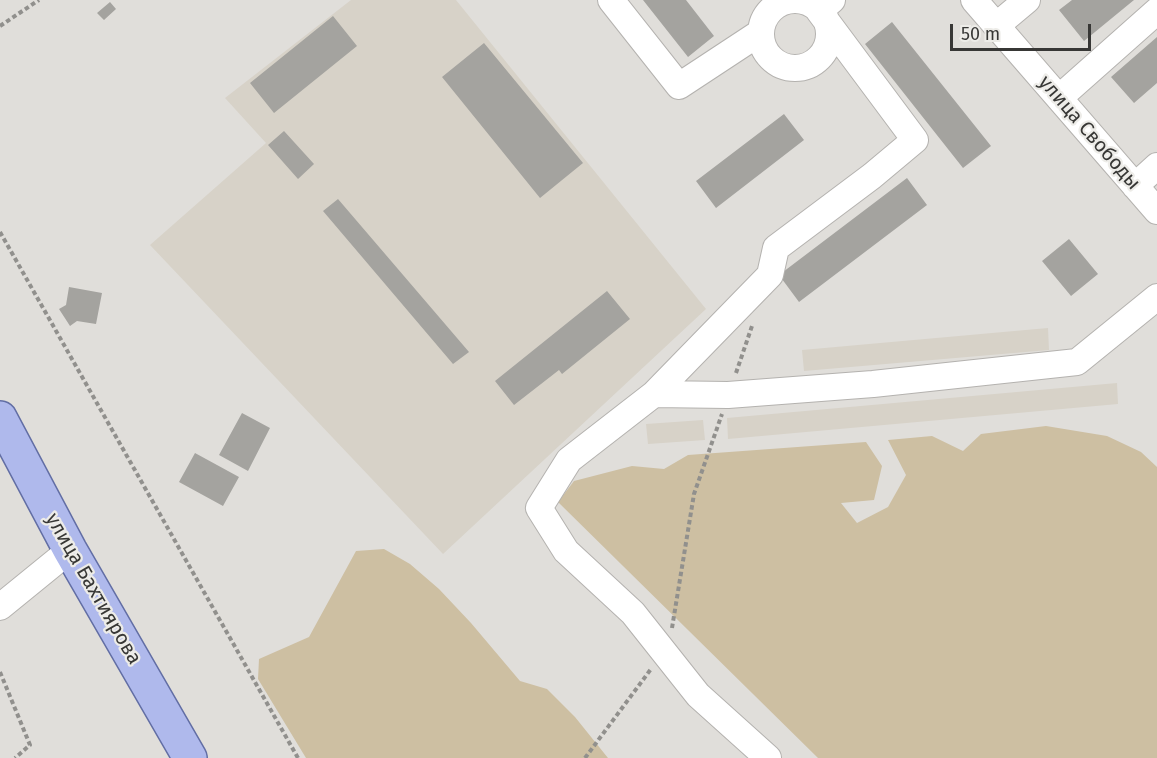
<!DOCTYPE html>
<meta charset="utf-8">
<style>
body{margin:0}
#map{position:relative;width:1157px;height:758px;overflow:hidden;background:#e0deda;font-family:"Fira Sans",sans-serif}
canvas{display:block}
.scale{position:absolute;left:950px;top:24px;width:141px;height:27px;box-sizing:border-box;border:3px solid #373735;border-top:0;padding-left:8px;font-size:18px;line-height:21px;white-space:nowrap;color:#373735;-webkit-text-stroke:4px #edece8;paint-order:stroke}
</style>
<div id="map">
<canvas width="1157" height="758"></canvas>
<div class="scale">50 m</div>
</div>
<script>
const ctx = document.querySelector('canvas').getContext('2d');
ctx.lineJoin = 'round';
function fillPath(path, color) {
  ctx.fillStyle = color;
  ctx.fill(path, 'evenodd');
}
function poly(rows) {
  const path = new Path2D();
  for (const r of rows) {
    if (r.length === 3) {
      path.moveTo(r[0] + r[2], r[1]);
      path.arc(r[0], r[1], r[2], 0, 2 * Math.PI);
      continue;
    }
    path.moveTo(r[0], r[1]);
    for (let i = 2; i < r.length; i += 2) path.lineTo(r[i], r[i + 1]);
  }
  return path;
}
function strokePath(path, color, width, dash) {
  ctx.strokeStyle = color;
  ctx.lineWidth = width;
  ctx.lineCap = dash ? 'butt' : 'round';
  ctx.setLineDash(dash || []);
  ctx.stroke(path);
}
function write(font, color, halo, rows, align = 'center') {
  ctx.font = font + ' "Fira Sans",sans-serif';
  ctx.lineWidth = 4.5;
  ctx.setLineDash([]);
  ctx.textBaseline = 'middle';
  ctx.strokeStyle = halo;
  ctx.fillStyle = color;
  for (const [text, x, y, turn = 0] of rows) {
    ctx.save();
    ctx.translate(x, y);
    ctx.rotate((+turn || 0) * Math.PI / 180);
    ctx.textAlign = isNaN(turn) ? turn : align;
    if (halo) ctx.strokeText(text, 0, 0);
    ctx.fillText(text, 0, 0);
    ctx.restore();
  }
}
const built = poly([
 [351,0,456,0,706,309,443,554,150,245,266,143,225,98],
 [1048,328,1049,350,804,371,802,350],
 [1117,383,1118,404,728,439,727,418],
 [703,420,705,440,648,444,646,424]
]);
const green = poly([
 [1046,426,1107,436,1141,452,1157,467,1157,758,818,758,558,502,574,481,632,466,664,469,688,455,866,442,882,466,874,500,841,503,857,523,888,507,906,475,888,440,932,436,963,451,981,434],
 [384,549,410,564,439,589,471,623,520,681,547,689,575,717,608,758,306,758,258,679,259,659,309,637,356,551]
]);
const building = poly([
 [643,0,686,0,714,36,688,57],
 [1072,0,1134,0,1084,41,1059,10],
 [110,2,116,9,104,20,97,13],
 [333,16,357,46,274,113,250,83],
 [892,22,991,146,963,168,865,44],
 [1157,37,1157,83,1134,103,1111,77],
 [484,43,583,163,540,198,442,77],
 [784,114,804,140,716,208,696,181],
 [284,131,314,164,298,179,268,145],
 [907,178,927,205,799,302,779,275],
 [338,199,469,352,453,364,323,211],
 [1069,239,1098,274,1071,296,1042,261],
 [69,287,102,293,96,324,77,321,70,326,59,309,66,305],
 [607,291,630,319,562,374,559,370,514,405,495,381],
 [242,413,270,428,248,471,219,455],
 [195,453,239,477,223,506,179,482]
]);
const path = poly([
 [0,26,39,0],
 [0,232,298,758],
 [736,373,752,326],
 [672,628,694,494,722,414],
 [0,672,30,745,15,758],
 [585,758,651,669]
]);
const minor = poly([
 [611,0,679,86,761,32],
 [974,0,1157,211],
 [795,34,34],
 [996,26,1027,0],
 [1059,98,1157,11],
 [1135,186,1157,166],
 [654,394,728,395,873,384,1077,362,1157,297],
 [0,607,70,550],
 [768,758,698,695,633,613,566,551,539,508,569,460,654,394,770,275,776,248,872,176,915,140,819,11,832,0]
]);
const major = poly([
 [0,418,70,550,190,758]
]);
const streetNames = [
 ["улица Свободы",1089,133,49],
 ["улица Бахтиярова",93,589,60]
];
fillPath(built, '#d7d2c8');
fillPath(green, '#cdbfa2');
fillPath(building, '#a4a39f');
strokePath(minor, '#b4b2af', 28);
strokePath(major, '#626ea4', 36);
strokePath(path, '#91908d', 4, [4.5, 3]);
strokePath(minor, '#fff', 26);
strokePath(major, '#afb9ec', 33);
write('20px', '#373735', '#edece8', streetNames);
</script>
